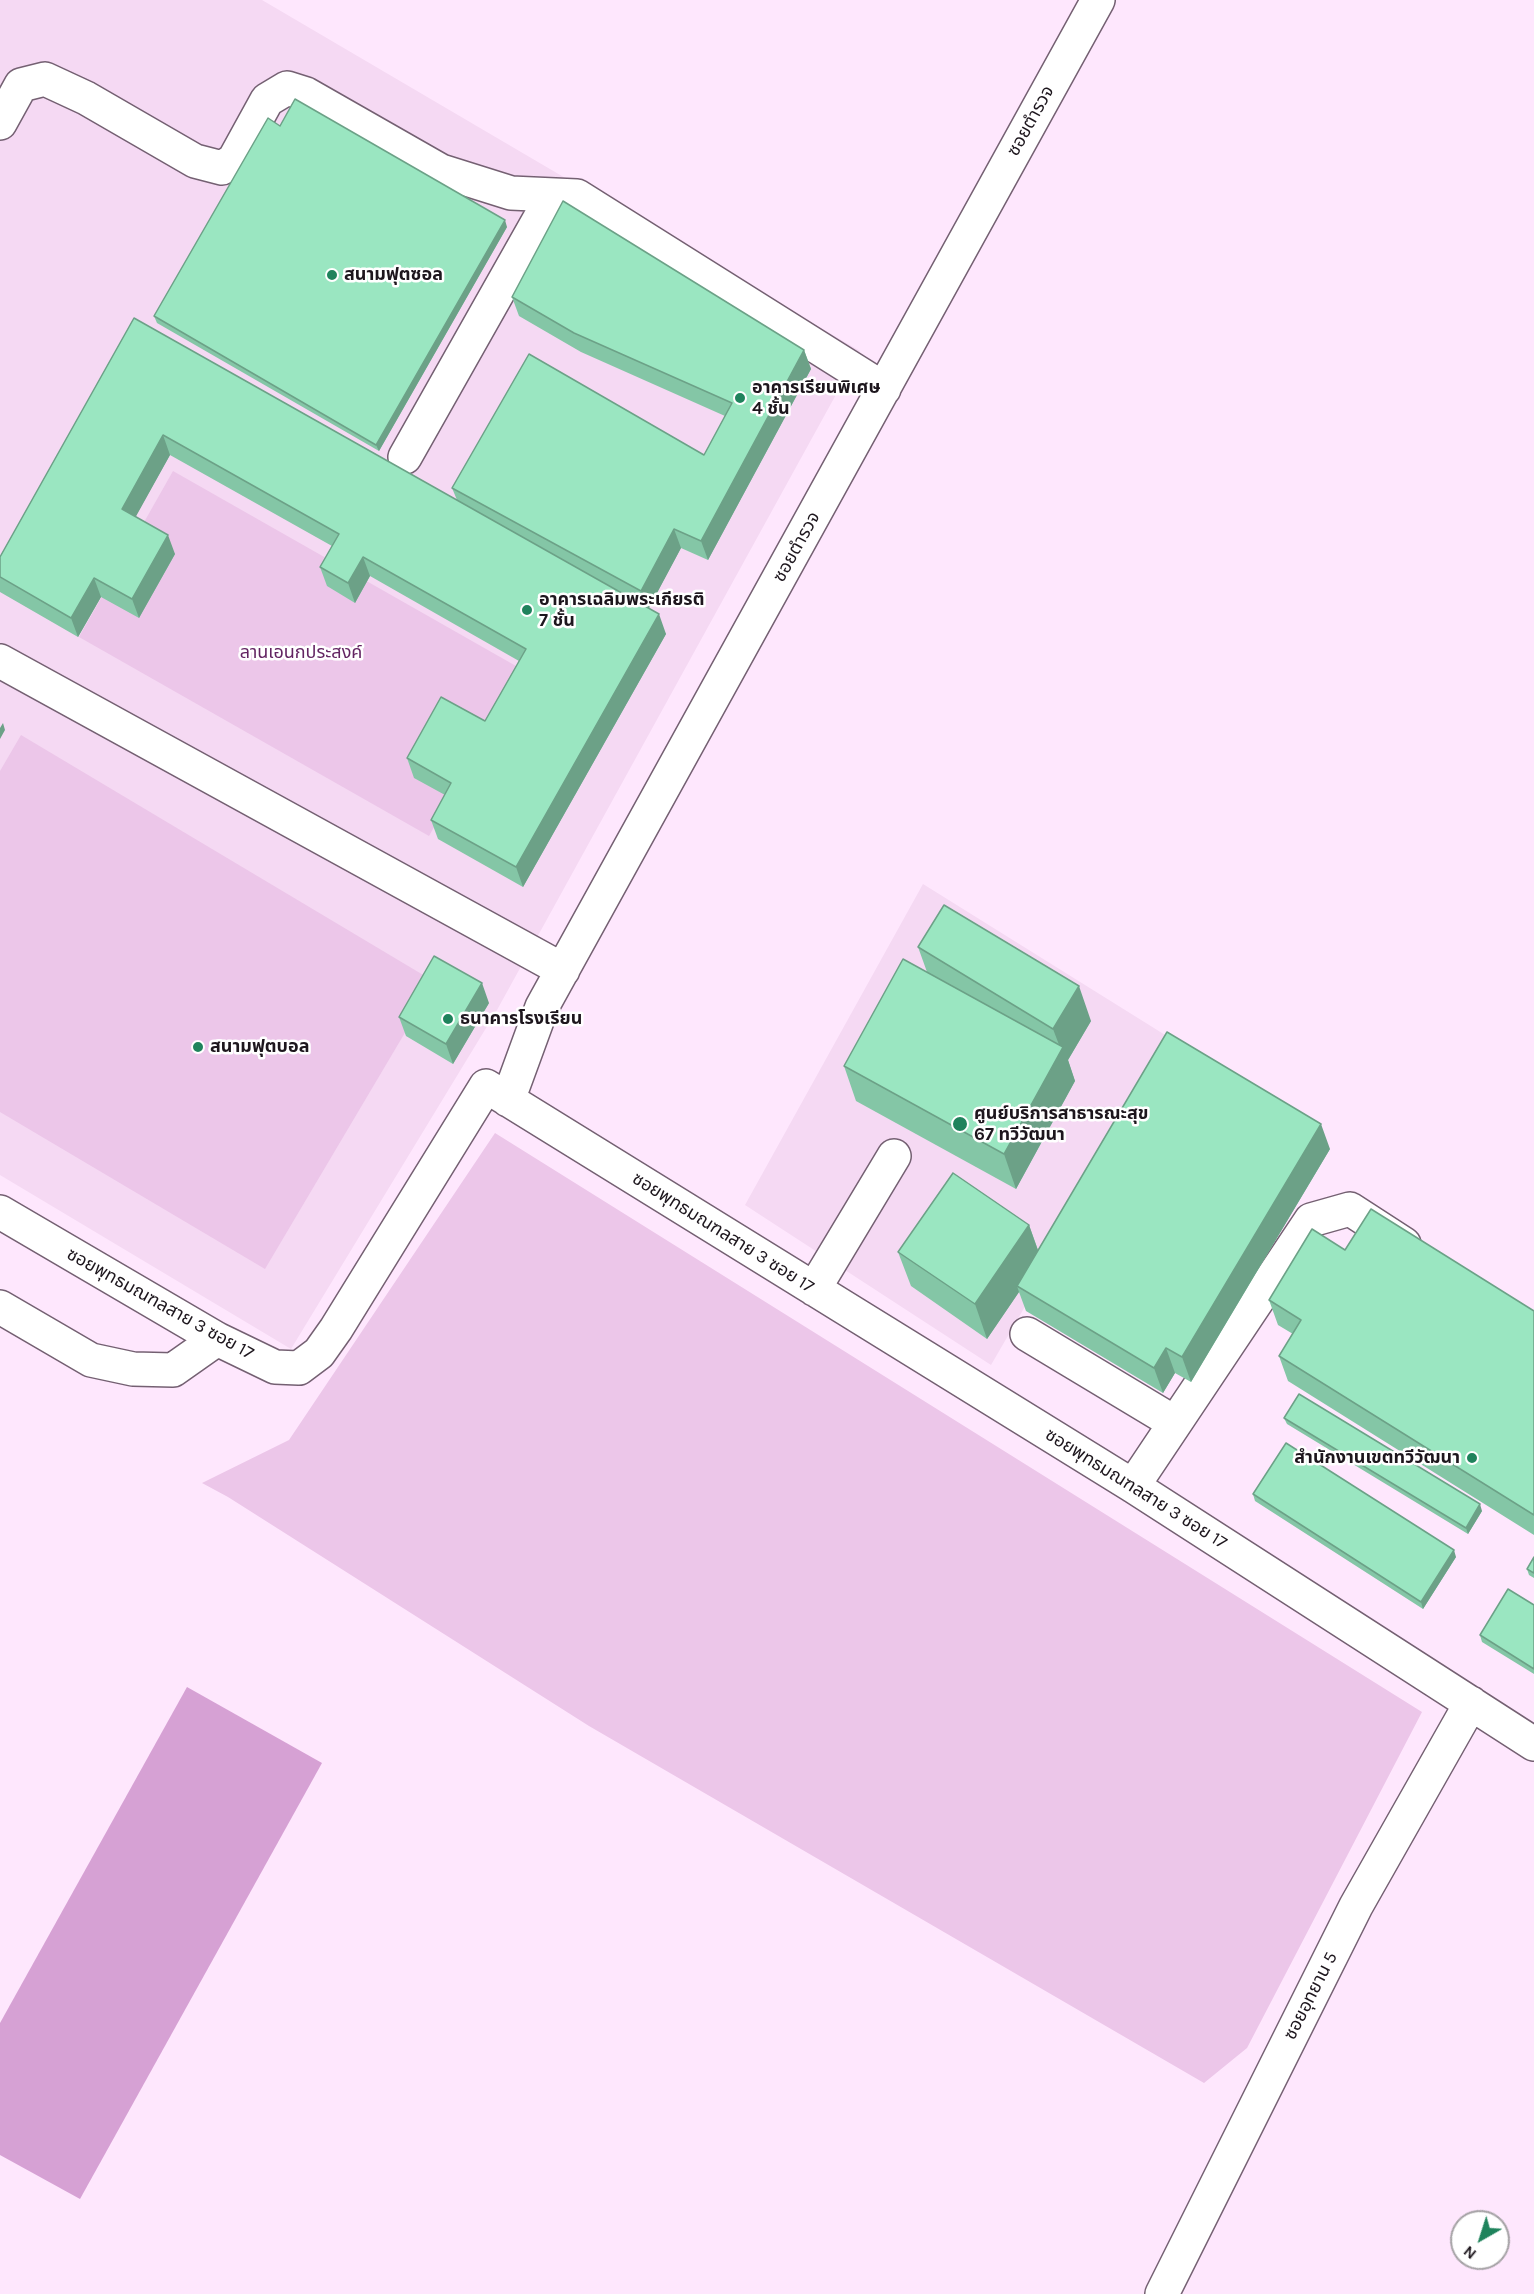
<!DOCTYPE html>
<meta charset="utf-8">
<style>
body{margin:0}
#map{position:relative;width:1534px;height:2294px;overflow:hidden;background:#fee7fd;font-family:Karla,sans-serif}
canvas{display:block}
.north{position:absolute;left:1450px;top:2210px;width:60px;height:60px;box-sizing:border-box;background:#fff;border:2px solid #a5a2a5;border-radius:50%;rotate:219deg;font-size:16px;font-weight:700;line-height:24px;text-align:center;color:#1d161d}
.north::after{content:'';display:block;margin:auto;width:21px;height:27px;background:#1f835c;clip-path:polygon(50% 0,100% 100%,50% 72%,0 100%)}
</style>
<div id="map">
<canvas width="1534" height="2294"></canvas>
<div class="north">N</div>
</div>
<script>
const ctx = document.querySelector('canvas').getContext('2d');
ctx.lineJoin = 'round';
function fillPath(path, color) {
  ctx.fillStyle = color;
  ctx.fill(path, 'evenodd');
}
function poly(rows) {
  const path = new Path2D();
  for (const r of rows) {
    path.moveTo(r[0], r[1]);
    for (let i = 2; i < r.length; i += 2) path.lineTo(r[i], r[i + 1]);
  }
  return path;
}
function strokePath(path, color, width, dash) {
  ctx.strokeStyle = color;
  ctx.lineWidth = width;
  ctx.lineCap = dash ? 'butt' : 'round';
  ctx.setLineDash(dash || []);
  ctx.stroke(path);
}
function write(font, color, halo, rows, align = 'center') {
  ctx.font = font + ' Karla,"Noto Sans Thai",sans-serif';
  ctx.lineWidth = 5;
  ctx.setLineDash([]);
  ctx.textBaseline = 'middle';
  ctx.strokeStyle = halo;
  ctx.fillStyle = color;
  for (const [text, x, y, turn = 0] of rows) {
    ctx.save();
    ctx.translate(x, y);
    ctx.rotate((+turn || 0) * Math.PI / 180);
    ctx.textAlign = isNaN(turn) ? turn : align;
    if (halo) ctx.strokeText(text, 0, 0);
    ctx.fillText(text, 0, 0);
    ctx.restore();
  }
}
const built = poly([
 [0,0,262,0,860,351,497,1010,291,1349,0,1175],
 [923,884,1178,1043,991,1365,745,1205]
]);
const green = poly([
 [173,471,523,670,429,836,79,637],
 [21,735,435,982,265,1269,0,1112,0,771],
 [495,1133,1422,1712,1247,2048,1204,2083,589,1726,228,1497,202,1483,289,1440]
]);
const water = poly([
 [187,1687,322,1763,80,2199,0,2155,0,2023]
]);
const minor = poly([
 [0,123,21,85,45,79,86,98,195,161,222,168,234,160,267,100,287,88,306,94,441,171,511,193,577,196,884,389],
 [405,457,553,195],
 [0,661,563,970],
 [508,1100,542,1007,1098,0],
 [0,1212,217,1339,275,1367,299,1368,319,1353,336,1329,486,1086,1133,1486,1534,1744],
 [814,1289,894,1156],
 [0,1307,91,1360,133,1369,173,1370,217,1339],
 [1027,1334,1175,1423],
 [1133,1486,1311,1220,1350,1209,1404,1244],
 [1162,2294,1356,1906,1471,1703]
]);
const wall = poly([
 [280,126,507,227,379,451,157,323,154,316],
 [512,297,804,350,811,369,708,560,681,548,648,609,666,634,523,887,438,839,431,820,445,795,414,778,407,758,485,721,519,661,370,576,355,603,327,586,320,567,332,546,170,455,135,517,175,554,139,618,101,597,78,637,0,592,0,557,134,318,457,500,452,488,704,455,725,416,581,352,519,316],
 [918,947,1091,1021,1068,1060,1075,1081,1016,1189,856,1101,844,1066,927,972],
 [489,1003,453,1064,406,1036,399,1017],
 [1330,1149,1191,1382,1175,1373,1163,1393,1026,1311,1019,1292,987,1339,911,1286,898,1252,1029,1225,1038,1250],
 [1345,1250,1534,1311,1534,1535,1288,1381,1279,1356,1293,1334,1278,1325,1269,1300],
 [1284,1418,1482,1511,1468,1534,1287,1424],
 [1253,1494,1456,1557,1423,1609,1255,1501],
 [1534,1557,1534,1578,1529,1575,1527,1569],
 [1534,1605,1534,1674,1482,1642,1480,1635]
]);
const shadedWall = poly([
 [505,220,507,227,379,451,376,445],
 [804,350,811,369,708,560,701,541],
 [163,435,170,455,129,529,122,509],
 [674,529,681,548,648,610,641,591],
 [168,535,175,554,139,618,132,599],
 [363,557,370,576,355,603,348,583],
 [94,578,101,597,78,637,71,618],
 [659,614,666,634,523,887,516,867],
 [3,723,5,730,0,739,0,728],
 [482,983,489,1003,453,1064,446,1044],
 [1079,986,1091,1021,1068,1060,1075,1081,1016,1189,1004,1154,1061,1050,1053,1029],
 [1321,1124,1330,1149,1191,1382,1182,1357],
 [1029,1225,1041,1259,1017,1286,1019,1292,987,1339,975,1304],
 [1166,1348,1175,1373,1163,1393,1154,1368],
 [1480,1504,1482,1511,1468,1534,1466,1528],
 [1454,1550,1456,1557,1423,1609,1421,1602]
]);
const building = poly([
 [295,99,505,220,376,445,154,316,268,118,280,126,295,99],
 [563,201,804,350,701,541,674,529,641,591,452,488,529,354,704,455,732,403,574,333,512,297,563,201],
 [134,318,659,614,516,867,431,820,451,783,407,758,441,697,485,721,526,649,363,557,348,583,320,567,339,534,163,435,122,509,168,535,132,599,94,578,71,618,0,577,0,557,134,318],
 [944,905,1079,986,1053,1029,918,947,944,905],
 [434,956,482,983,446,1044,399,1017,434,956],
 [903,959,1063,1047,1004,1154,844,1066,903,959],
 [1167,1032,1321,1124,1182,1357,1166,1348,1154,1368,1017,1286,1167,1032],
 [953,1173,1029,1225,975,1304,898,1252,953,1173],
 [1371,1209,1534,1311,1534,1515,1279,1356,1301,1320,1269,1300,1312,1229,1345,1250,1371,1209],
 [1299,1394,1480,1504,1466,1528,1284,1418,1299,1394],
 [1286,1443,1454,1550,1421,1602,1253,1494,1286,1443],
 [1534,1557,1534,1573,1527,1569,1534,1557],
 [1508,1589,1534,1605,1534,1669,1480,1635,1508,1589]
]);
const markers = [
 [332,275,6,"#1f835c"],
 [740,398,6,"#1f835c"],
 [527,610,6,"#1f835c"],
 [448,1019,6,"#1f835c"],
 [198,1047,6,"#1f835c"],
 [960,1124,8,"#1f835c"],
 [1472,1458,6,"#1f835c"]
];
const streetNames = [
 ["ซอยตำรวจ",1031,121,-61],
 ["ซอยตำรวจ",797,547,-61],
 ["ซอยพุทธมณฑลสาย 3 ซอย 17",723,1233,32],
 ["ซอยพุทธมณฑลสาย 3 ซอย 17",160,1304,29],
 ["ซอยพุทธมณฑลสาย 3 ซอย 17",1136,1489,32],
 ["ซอยอุทยาน 5",1311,1996,-63]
];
const poiNames = [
 ["สนามฟุตซอล",344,275],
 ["อาคารเรียนพิเศษ",752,388],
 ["4 ชั้น",752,409],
 ["อาคารเฉลิมพระเกียรติ",539,600],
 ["7 ชั้น",539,621],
 ["ธนาคารโรงเรียน",460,1019],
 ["สนามฟุตบอล",210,1047],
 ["ศูนย์บริการสาธารณะสุข",974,1114],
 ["67 ทวีวัฒนา",974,1135],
 ["สำนักงานเขตทวีวัฒนา",1460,1458,"right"]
];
const parkNames = [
 ["ลานเอนกประสงค์",301,653]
];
fillPath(built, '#f5d9f3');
fillPath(green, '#ecc6e9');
fillPath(water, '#d6a1d4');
strokePath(minor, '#746072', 36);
strokePath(minor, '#fff', 33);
fillPath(wall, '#84c6a6');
fillPath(shadedWall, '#6ca187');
fillPath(building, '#9ae6c1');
strokePath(building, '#6ca187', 1.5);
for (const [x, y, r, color] of markers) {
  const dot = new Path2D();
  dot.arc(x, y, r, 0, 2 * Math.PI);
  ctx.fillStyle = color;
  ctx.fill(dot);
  strokePath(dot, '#fff', 2);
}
write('18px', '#1d161d', '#fff', streetNames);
write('bold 18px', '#1d161d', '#fff', poiNames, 'left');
write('18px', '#632462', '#fff', parkNames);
</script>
